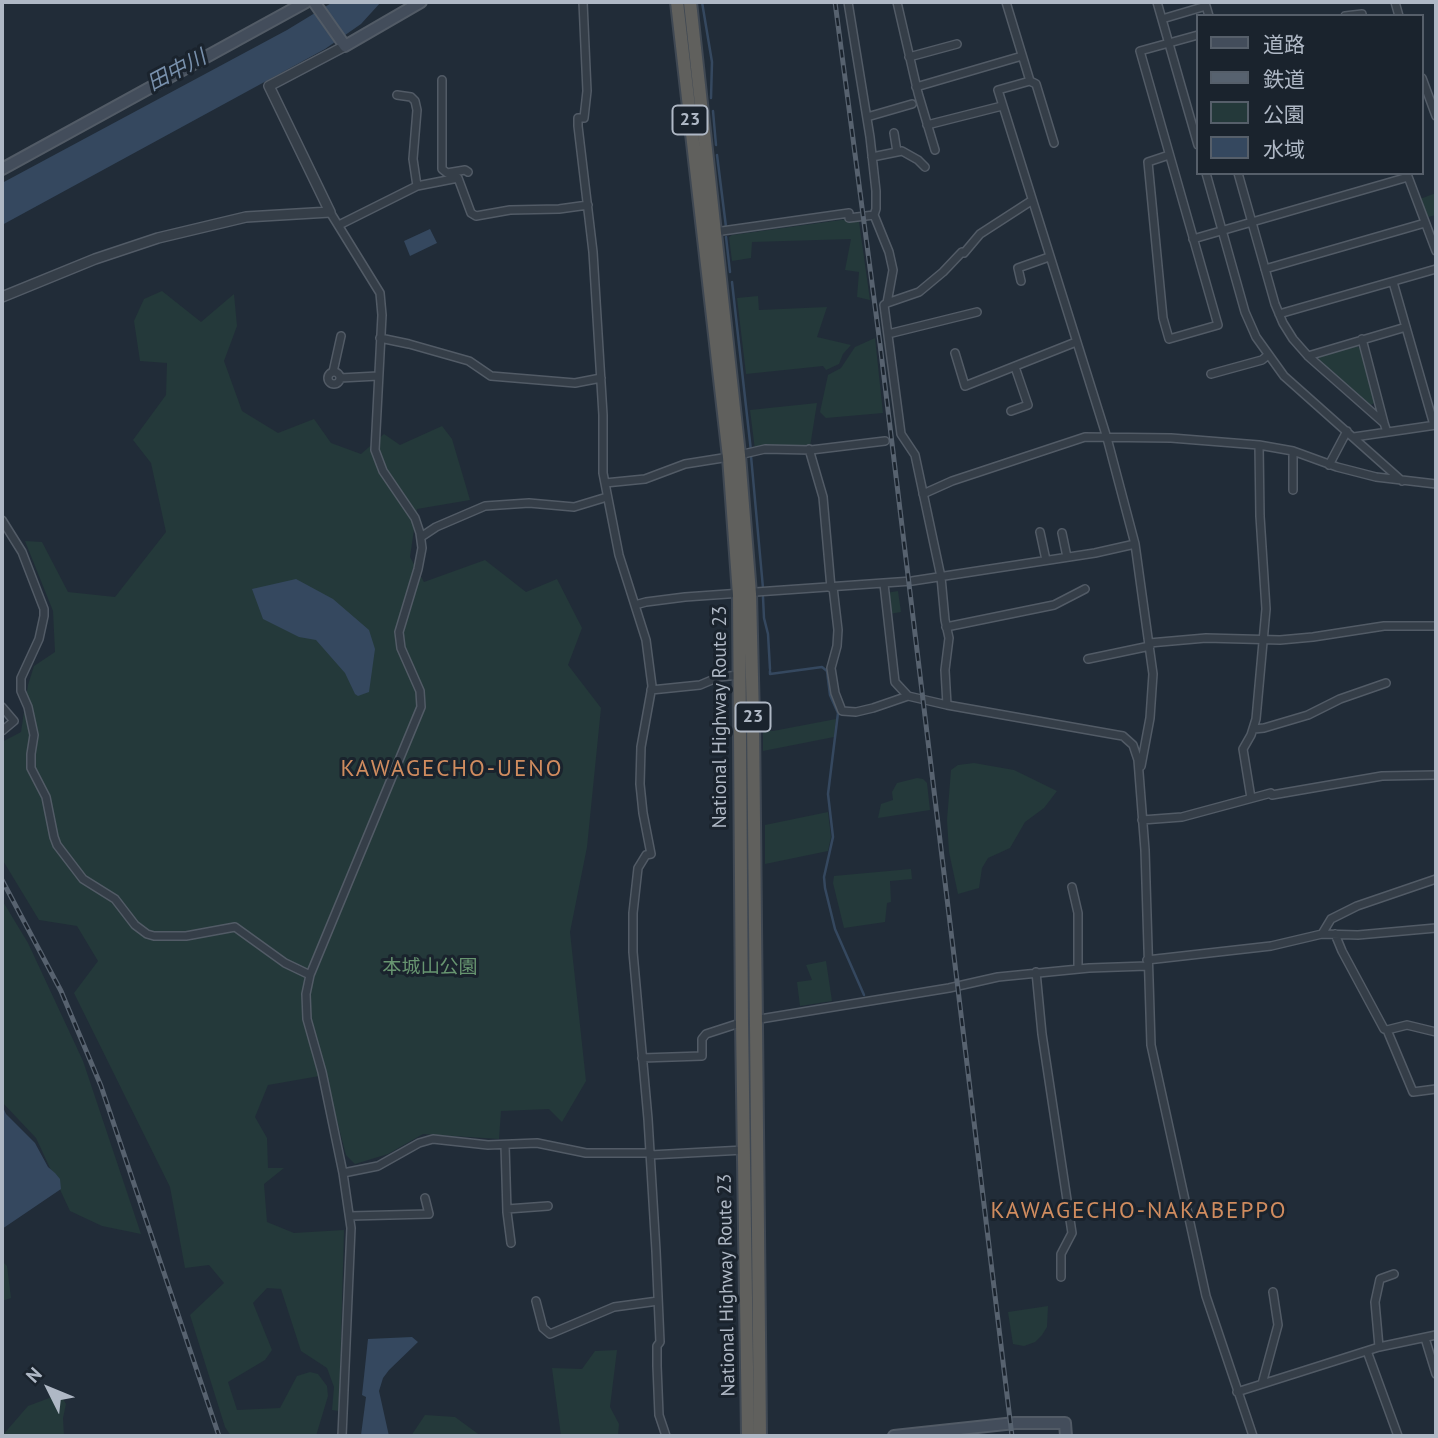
<!DOCTYPE html>
<meta charset="utf-8">
<style>
body{margin:0}
#map{position:relative;width:1438px;height:1438px;overflow:hidden;background:#212c38;font-family:"PT Sans","Noto Sans JP",sans-serif}
canvas{display:block}
.frame{position:absolute;inset:0;border:4px solid #afb8c5;pointer-events:none}
.legend{position:absolute;left:1196px;top:14px;width:228px;height:161px;box-sizing:border-box;background:#1a232d;border:2px solid #565f6a;margin:0;padding:9px 12px;list-style:none;font-size:21px;color:#afb8c5}
.legend li{display:flex;align-items:center;gap:14px;height:35px}
.legend b{width:35px;border:2px solid #565f6a}
.north{position:absolute;left:14px;top:1354px;width:70px;height:70px;-webkit-text-stroke:5px #1a232d;paint-order:stroke;rotate:313deg;font-size:19px;font-weight:700;line-height:28px;text-align:center;color:#afb8c5}
.north::after{content:'';display:block;margin:auto;width:24px;height:32px;background:#afb8c5;clip-path:polygon(50% 0,100% 100%,50% 72%,0 100%)}
</style>
<div id="map">
<canvas width="1438" height="1438"></canvas>
<div class="frame"></div>
<ul class="legend">
<li><b style="height:9px;background:#434d5b"></b>道路</li>
<li><b style="height:9px;background:#57626f"></b>鉄道</li>
<li><b style="height:19px;background:#24393a"></b>公園</li>
<li><b style="height:19px;background:#35485f"></b>水域</li>
</ul>
<div class="north">N</div>
</div>
<script>
const ctx = document.querySelector('canvas').getContext('2d');
ctx.lineJoin = 'round';
function fillPath(path, color) {
  ctx.fillStyle = color;
  ctx.fill(path, 'evenodd');
}
function poly(rows) {
  const path = new Path2D();
  for (const r of rows) {
    if (r.length === 3) {
      path.moveTo(r[0] + r[2], r[1]);
      path.arc(r[0], r[1], r[2], 0, 2 * Math.PI);
      continue;
    }
    path.moveTo(r[0], r[1]);
    for (let i = 2; i < r.length; i += 2) path.lineTo(r[i], r[i + 1]);
  }
  return path;
}
function strokePath(path, color, width, dash) {
  ctx.strokeStyle = color;
  ctx.lineWidth = width;
  ctx.lineCap = dash ? 'butt' : 'round';
  ctx.setLineDash(dash || []);
  ctx.stroke(path);
}
function write(font, color, halo, rows, align = 'center') {
  ctx.font = font + ' "PT Sans","Noto Sans JP",sans-serif';
  ctx.lineWidth = 6;
  ctx.setLineDash([]);
  ctx.textBaseline = 'middle';
  ctx.strokeStyle = halo;
  ctx.fillStyle = color;
  for (const [text, x, y, turn = 0] of rows) {
    ctx.save();
    ctx.translate(x, y);
    ctx.rotate((+turn || 0) * Math.PI / 180);
    ctx.textAlign = isNaN(turn) ? turn : align;
    if (halo) ctx.strokeText(text, 0, 0);
    ctx.fillText(text, 0, 0);
    ctx.restore();
  }
}
const green = poly([
 [1436,193,1436,215,1428,217,1420,199],
 [848,219,859,222,870,300,857,297,859,272,845,270,851,239,752,242,751,258,732,261,729,237,732,235],
 [162,291,201,322,234,294,237,326,224,361,242,411,278,433,314,419,331,443,361,454,384,434,400,445,442,426,452,439,470,500,417,509,410,557,424,582,485,560,526,592,557,579,582,628,568,665,601,708,587,847,570,932,586,1081,562,1122,549,1109,501,1111,499,1139,423,1134,388,1154,355,1164,346,1155,325,1075,268,1085,255,1117,267,1138,268,1168,284,1168,264,1184,267,1222,294,1233,344,1230,339,1411,332,1410,334,1387,327,1368,301,1351,281,1289,267,1288,253,1303,272,1350,265,1360,228,1382,237,1410,280,1408,297,1376,310,1372,318,1374,327,1386,328,1396,316,1436,231,1436,225,1427,190,1315,224,1283,209,1265,185,1268,170,1187,74,993,98,961,77,926,39,920,2,859,2,742,21,732,28,685,34,666,55,652,53,611,25,541,42,542,68,592,115,597,166,532,151,463,133,440,166,395,167,363,140,361,134,321,144,299],
 [758,296,759,310,827,307,817,337,851,345,843,354,839,364,826,370,823,366,746,374,737,298],
 [875,338,883,413,826,418,820,412,828,375,841,368,855,347],
 [1355,345,1360,348,1376,402,1369,406,1318,360,1320,355],
 [817,403,810,447,755,450,750,410],
 [898,591,901,612,889,614,886,593],
 [836,719,834,737,763,751,763,730,773,731],
 [974,763,1014,770,1057,791,1044,808,1025,822,1010,848,988,858,982,868,979,888,958,894,949,852,947,820,951,770,958,765],
 [917,778,923,779,927,783,930,810,878,818,881,804,893,800,892,792,897,783],
 [828,812,831,837,828,851,765,864,765,825],
 [911,869,912,879,890,881,891,902,887,903,885,922,844,928,833,883,834,876],
 [2,900,28,943,83,1061,141,1234,102,1226,70,1211,36,1138,2,1102],
 [826,961,832,1001,800,1006,797,982,812,980,806,965],
 [2,1261,7,1266,11,1298,2,1301],
 [1048,1306,1047,1327,1042,1335,1035,1342,1024,1346,1013,1344,1008,1312],
 [617,1350,610,1407,619,1424,618,1436,561,1436,552,1368,582,1369,595,1351],
 [60,1394,66,1404,63,1418,64,1436,2,1436,28,1406],
 [425,1415,455,1417,481,1436,411,1436]
]);
const water = poly([
 [333,2,381,2,361,24,325,49,2,225,2,183,287,30],
 [430,229,437,243,410,256,404,241],
 [296,579,333,599,369,630,375,649,369,692,358,696,355,694,345,673,316,640,299,637,263,619,252,589],
 [2,1105,6,1114,35,1143,48,1167,55,1173,60,1179,61,1189,2,1229],
 [412,1337,418,1342,389,1370,383,1378,379,1391,389,1436,356,1436,361,1435,366,1397,362,1395,368,1339]
]);
const stream = poly([
 [702,2,712,62,711,98],
 [713,111,716,145],
 [717,155,726,227],
 [726,237,730,272],
 [732,282,751,451],
 [751,456,763,588],
 [763,597,764,618,768,634,770,669],
 [770,671,770,674,822,667,827,671,830,695,838,713,828,794,833,837,824,877,825,888,835,929,864,995]
]);
const minor = poly([
 [583,2,587,91,584,118,578,118,578,126,593,252,603,415,603,473,619,555,646,640,652,686,641,747,640,784,643,813,651,854,646,855,638,868,633,913,633,952,648,1119,656,1251,660,1342,657,1346,657,1366,659,1415,666,1436],
 [848,2,870,137,876,191,876,209,874,215],
 [897,2,918,93,935,150],
 [1006,2,1030,81,998,90,1107,438,1135,544,1153,674,1150,718,1141,766],
 [1157,2,1198,145],
 [1395,2,1399,16],
 [1345,16,1362,14,1362,16],
 [1162,19,1206,6,1209,16],
 [909,57,957,44],
 [1422,78,1436,116],
 [442,80,442,169,447,173,465,170,468,172],
 [1030,81,1036,84,1054,143],
 [916,87,1022,56],
 [397,95,411,97,415,101,417,110,413,159,417,186],
 [867,117,912,104],
 [927,125,1002,106],
 [894,133,897,152],
 [1169,155,1148,162,1163,318,1169,339,1218,325,1140,51,1198,35],
 [872,157,902,151,918,160,925,167],
 [1206,173,1245,312,1256,337,1284,376,1402,481],
 [1238,173,1275,304,1283,323,1293,339,1308,356,1384,423,1387,432],
 [1407,174,1436,251],
 [330,212,380,293,382,315,375,450,383,471,415,518,420,533,422,548,418,569,399,632,401,648,420,691,421,707,310,975,306,994,307,1019,322,1072,343,1173,351,1228,342,1436],
 [339,225,417,186,458,178,471,213,476,216,510,210,559,209,588,205],
 [715,232,849,213,849,218,874,215,889,252,893,270,887,303,884,305,901,434,915,455,941,577,945,620,949,638,945,670,947,705,1117,735,1123,736,1133,745,1138,760,1145,850,1151,1045,1206,1296,1253,1436],
 [1193,239,1408,177],
 [1265,269,1425,223],
 [1021,281,1018,268,1049,257],
 [1393,282,1434,425],
 [887,303,919,292,943,272,962,252,964,253,980,234,1031,201],
 [1279,314,1436,269],
 [888,334,977,312],
 [380,338,409,344,469,361,491,376,575,383,601,378],
 [1362,339,1384,423],
 [955,353,965,386,1076,342],
 [1308,356,1406,327],
 [333,372,341,336],
 [334,378,6],
 [1211,374,1262,360,1268,355],
 [340,378,378,376],
 [1011,411,1028,405,1015,367],
 [1354,437,1436,425],
 [809,449,823,497,831,588],
 [739,455,765,449,811,450,885,441],
 [1329,465,1347,431],
 [605,483,645,479,685,464,729,457],
 [1293,490,1293,451],
 [923,494,952,481,1085,437,1171,438,1259,445,1293,451,1337,467,1376,477,1436,484],
 [2,520,22,552,44,609,44,616,39,639,21,678,21,691,28,707,34,735,31,754,31,768,46,797,54,837,57,845,83,879,115,899,135,925,147,934,154,936,186,936,235,927,285,963,310,975],
 [1040,532,1046,560],
 [1062,533,1067,557],
 [421,537,436,527,485,506,529,503,574,507,607,497],
 [884,584,895,682,908,696,947,705],
 [833,587,838,630,837,646,831,668,835,693,842,711,856,712,873,708,908,696],
 [635,605,646,602,685,597,912,581,1095,553,1135,544],
 [946,627,1054,605,1085,589],
 [1149,643,1206,638,1280,640,1313,637,1384,626,1436,626],
 [1088,659,1150,646],
 [651,690,700,685,719,677,740,675],
 [2,707,14,721,2,731],
 [1254,729,1264,728,1308,715,1340,699,1386,683],
 [1272,795,1382,776,1436,775],
 [1251,798,1243,749,1251,735,1256,719,1266,609,1260,516,1259,445],
 [1142,820,1182,817,1271,793],
 [1072,887,1078,913,1078,969],
 [1322,934,1331,919,1357,906,1436,879],
 [1335,934,1342,951,1384,1029,1387,1030,1407,1025,1436,1032],
 [1147,960,1271,946,1322,934,1358,935,1436,928],
 [1036,972,1042,1034,1072,1233,1061,1254,1061,1277],
 [754,1020,949,988,998,977,1089,968,1147,966],
 [1387,1030,1413,1092,1436,1089],
 [642,1058,702,1056,702,1039,706,1034,743,1022],
 [505,1145,507,1212,511,1243],
 [650,1155,744,1150],
 [343,1173,378,1166,419,1143,433,1139,488,1145,537,1143,586,1153,650,1153],
 [507,1209,548,1206],
 [350,1216,429,1214,425,1198],
 [536,1301,543,1328,550,1334,614,1307,658,1301],
 [1425,1338,1436,1374],
 [1379,1347,1375,1302,1380,1279,1394,1274],
 [1367,1351,1398,1436],
 [1262,1384,1278,1325,1273,1292],
 [1237,1392,1379,1347,1436,1335]
]);
const tertiary = poly([
 [2,297,95,259,158,238,246,217,330,212,269,86,345,46]
]);
const secondary = poly([
 [314,2,345,46,421,2],
 [2,169,306,2],
 [894,1436,1015,1423,1065,1423,1066,1436]
]);
const trunk = poly([
 [677,2,729,457,739,595,742,1022,748,1436],
 [690,2,739,455,750,594,753,719,760,1436]
]);
const rail = poly([
 [835,2,880,344,1012,1436],
 [2,880,61,991,101,1086,219,1436]
]);
const shields = [
 [690,120,35],
 [753,717,35]
];
const shieldNames = [
 ["23",690,120],
 ["23",753,717]
];
const streetNames = [
 ["National Highway Route 23",721,717,-90],
 ["National Highway Route 23",727,1285,-91]
];
const parkNames = [
 ["本城山公園",430,968]
];
const waterNames = [
 ["田中川",177,71,-28]
];
const quarterNames = [
 ["KAWAGECHO-UENO",452,769],
 ["KAWAGECHO-NAKABEPPO",1139,1211]
];
fillPath(green, '#24393a');
fillPath(water, '#35485f');
strokePath(stream, '#35485f', 2.5);
strokePath(minor, '#525b66', 10);
strokePath(tertiary, '#525b66', 12);
strokePath(secondary, '#525b66', 14);
strokePath(trunk, '#3f4853', 16);
strokePath(minor, '#353e48', 7);
strokePath(tertiary, '#353e48', 9);
strokePath(secondary, '#434d5b', 10);
strokePath(trunk, '#60605d', 12);
strokePath(rail, '#57626f', 5);
strokePath(rail, '#1a232d', 2.5, [8]);
for (const [x, y, w] of shields) {
  const box = new Path2D();
  box.roundRect(x - w / 2, y - 14.5, w, 29, 5);
  ctx.fillStyle = '#1a232d';
  ctx.fill(box);
  strokePath(box, '#afb8c5', 2);
}
write('bold 18px', '#afb8c5', null, shieldNames);
write('19px', '#afb8c5', '#1a232d', streetNames);
write('19px', '#679570', '#1a232d', parkNames);
write('italic 21px', '#7890ac', '#1a232d', waterNames);
ctx.letterSpacing = '2px';
write('23px', '#d08c5f', '#1a232d', quarterNames);
ctx.letterSpacing = '0px';
</script>
